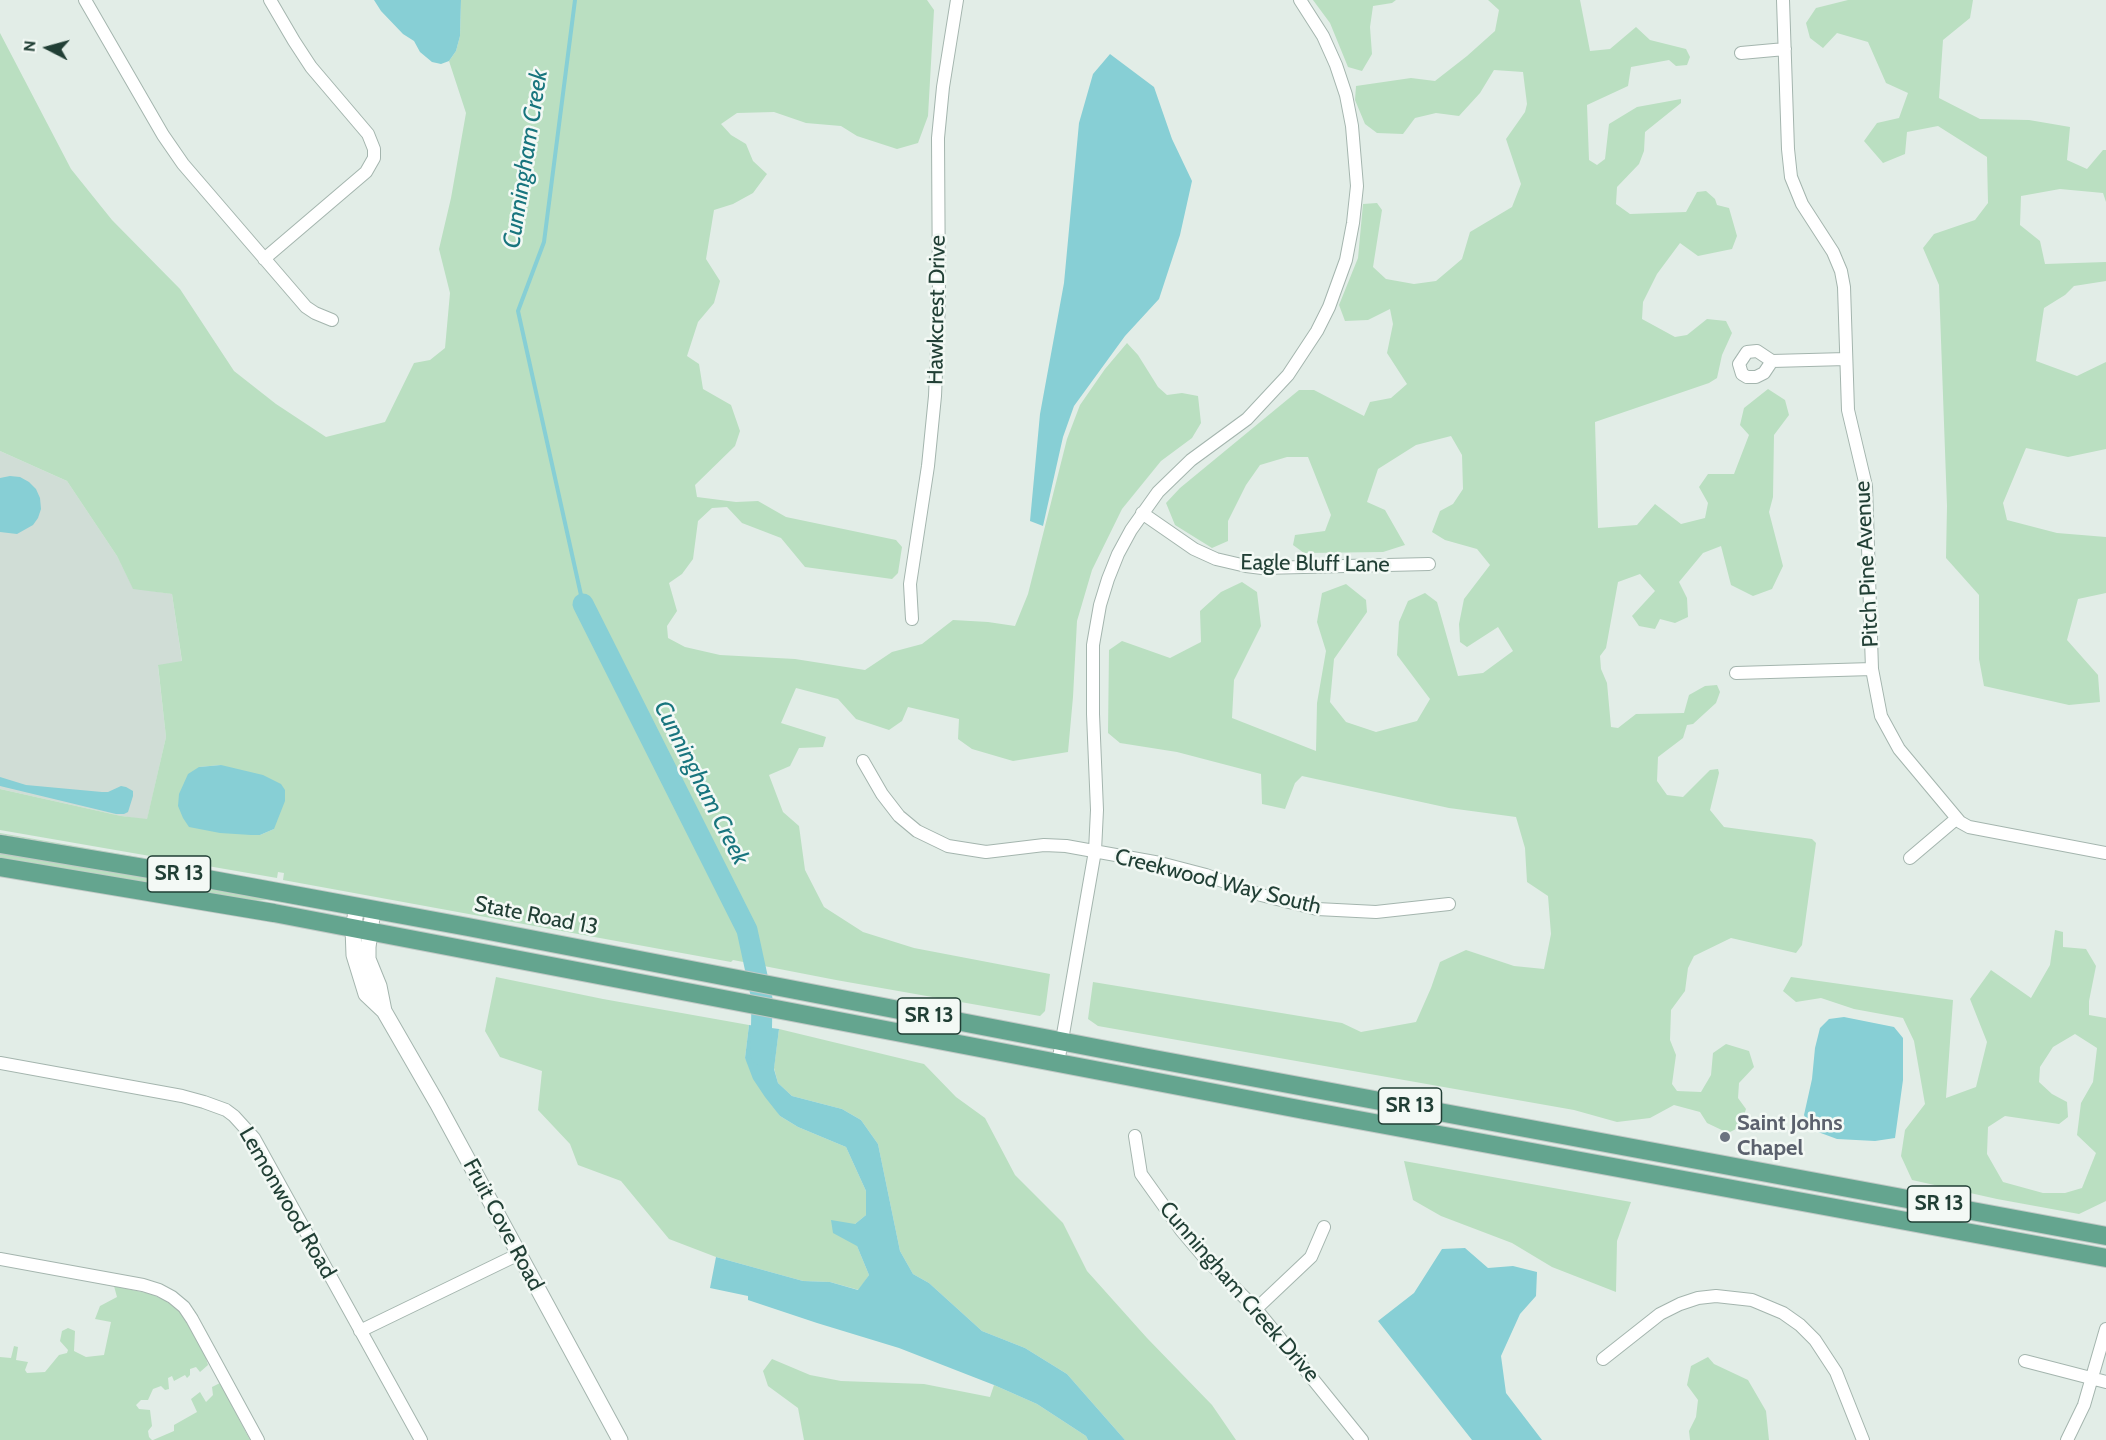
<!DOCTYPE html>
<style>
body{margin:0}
#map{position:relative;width:2106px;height:1440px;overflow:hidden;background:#e2ede7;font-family:Cabin,sans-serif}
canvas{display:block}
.north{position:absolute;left:18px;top:18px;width:60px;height:60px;-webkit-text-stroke:4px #f3f9f5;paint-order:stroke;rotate:276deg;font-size:16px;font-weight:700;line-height:24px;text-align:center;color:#213f35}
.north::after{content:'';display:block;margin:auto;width:21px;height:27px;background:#213f35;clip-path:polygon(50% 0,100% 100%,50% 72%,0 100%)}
</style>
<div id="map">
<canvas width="2106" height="1440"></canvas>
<div class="north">N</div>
</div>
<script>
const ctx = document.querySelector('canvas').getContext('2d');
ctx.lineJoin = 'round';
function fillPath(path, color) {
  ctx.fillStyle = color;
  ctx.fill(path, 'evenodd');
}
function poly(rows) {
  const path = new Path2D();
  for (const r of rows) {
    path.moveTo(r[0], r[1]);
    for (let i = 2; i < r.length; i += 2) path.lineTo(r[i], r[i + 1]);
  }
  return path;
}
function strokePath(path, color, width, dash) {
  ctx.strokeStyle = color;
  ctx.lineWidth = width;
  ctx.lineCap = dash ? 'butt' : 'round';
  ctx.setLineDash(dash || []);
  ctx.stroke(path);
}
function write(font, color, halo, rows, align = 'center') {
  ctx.font = font + ' Cabin,sans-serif';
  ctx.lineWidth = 5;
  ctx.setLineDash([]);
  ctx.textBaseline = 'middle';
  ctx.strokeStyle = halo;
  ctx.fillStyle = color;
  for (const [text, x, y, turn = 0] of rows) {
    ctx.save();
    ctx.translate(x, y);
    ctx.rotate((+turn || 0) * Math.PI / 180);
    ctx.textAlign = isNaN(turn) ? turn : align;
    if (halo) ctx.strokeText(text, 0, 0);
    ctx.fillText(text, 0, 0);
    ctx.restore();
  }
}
const built = poly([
 [0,451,67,481,117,556,133,588,172,594,182,662,158,666,166,737,147,820,121,816,0,789]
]);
const green = poly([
 [461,0,927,0,934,10,928,116,918,143,897,149,857,136,841,126,806,123,774,112,737,113,721,124,731,135,746,144,753,161,767,174,753,193,733,204,714,210,706,259,720,281,714,303,698,322,687,356,699,364,703,389,731,405,740,431,735,446,695,485,697,497,736,502,758,501,786,517,896,540,902,547,898,573,892,579,805,567,781,538,742,523,727,507,712,508,698,521,693,559,682,574,669,583,677,611,667,626,668,638,685,647,720,655,795,659,865,670,892,652,922,644,953,620,988,622,1015,626,1028,594,1067,439,1080,405,1105,369,1127,343,1138,355,1158,387,1167,395,1182,393,1198,396,1201,423,1192,438,1161,461,1122,509,1092,570,1077,621,1073,697,1068,752,1013,761,972,749,958,739,959,719,908,707,902,721,889,730,856,719,838,699,796,688,781,723,826,737,823,747,799,748,790,766,769,775,783,812,799,826,805,870,824,907,863,932,914,948,1050,974,1045,1011,1040,1016,836,980,733,960,731,962,283,880,284,873,278,872,277,878,0,830,0,789,121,816,147,819,166,737,158,665,182,661,172,594,133,589,117,556,67,481,0,451,0,33,71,169,112,220,180,289,234,371,276,404,326,437,385,422,414,363,430,360,445,348,450,293,439,249,451,198,466,113,449,61,456,51,460,36],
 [221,765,274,829,260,835,199,767],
 [1313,0,1396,0,1392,3,1373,6,1370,27,1372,54,1362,71,1348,67,1330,23],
 [1488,0,1580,0,1590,51,1610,49,1636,27,1650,40,1686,49,1690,57,1687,65,1676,66,1669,60,1631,67,1628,86,1587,105,1589,160,1597,165,1605,159,1609,124,1637,107,1681,99,1681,103,1645,132,1644,151,1639,164,1617,187,1616,204,1630,214,1686,212,1697,192,1706,191,1715,199,1717,205,1729,208,1737,236,1732,249,1698,256,1680,243,1657,274,1643,302,1642,319,1675,337,1687,335,1707,319,1726,321,1732,333,1722,355,1717,378,1709,383,1595,422,1598,528,1637,525,1655,504,1681,524,1705,518,1708,503,1699,487,1708,474,1734,474,1749,435,1740,425,1744,408,1768,389,1785,400,1789,415,1774,435,1773,497,1769,512,1783,566,1772,589,1753,596,1731,585,1721,546,1703,553,1679,582,1687,598,1688,617,1675,623,1660,619,1655,629,1639,626,1632,616,1655,591,1640,574,1618,582,1606,648,1600,656,1601,669,1607,683,1611,727,1618,728,1636,714,1684,713,1689,695,1705,686,1717,685,1720,692,1716,703,1693,724,1687,725,1683,738,1658,757,1657,781,1667,795,1683,797,1710,770,1718,769,1719,773,1710,810,1724,827,1812,839,1816,843,1802,945,1796,953,1731,938,1694,956,1688,968,1685,991,1671,1010,1670,1040,1676,1055,1672,1084,1677,1091,1701,1092,1711,1075,1713,1053,1726,1044,1749,1051,1754,1067,1739,1083,1738,1098,1746,1109,1740,1127,1728,1133,1707,1123,1700,1112,1674,1105,1650,1118,1617,1122,1574,1110,1098,1026,1088,1019,1093,982,1342,1023,1361,1032,1416,1022,1431,988,1440,962,1466,950,1514,966,1544,969,1551,934,1548,896,1527,882,1525,848,1516,817,1449,808,1302,776,1295,783,1285,809,1262,804,1261,774,1177,752,1120,743,1108,733,1109,650,1122,641,1170,658,1201,642,1200,611,1221,592,1242,582,1257,592,1261,626,1234,680,1232,718,1316,751,1317,703,1326,651,1317,622,1322,593,1346,584,1366,600,1367,612,1334,659,1330,702,1346,722,1376,732,1417,721,1430,699,1397,655,1399,622,1408,601,1425,593,1437,602,1458,676,1483,673,1513,651,1498,627,1467,647,1460,642,1459,624,1464,599,1490,565,1477,549,1445,540,1432,532,1440,511,1453,504,1463,489,1462,455,1451,436,1416,445,1378,469,1367,502,1385,510,1405,545,1383,552,1304,553,1293,545,1295,535,1325,531,1331,515,1308,457,1287,457,1260,465,1246,485,1228,521,1228,541,1212,548,1175,525,1166,503,1180,488,1299,390,1314,390,1364,416,1370,402,1391,398,1407,384,1387,353,1393,324,1390,309,1368,320,1345,321,1339,305,1358,258,1363,204,1377,203,1382,210,1373,267,1386,279,1414,284,1436,281,1462,259,1470,232,1512,207,1521,184,1506,139,1525,112,1527,104,1523,72,1494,70,1480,93,1459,116,1436,113,1415,118,1403,134,1377,133,1365,124,1355,100,1356,86,1411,78,1435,81,1467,56,1495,31,1499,10],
 [1848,0,1973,0,1970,18,1943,40,1939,98,1980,119,2029,120,2070,127,2067,160,2087,169,2103,150,2106,150,2106,202,2103,193,2060,189,2021,196,2020,225,2040,241,2045,264,2106,262,2106,281,2074,286,2065,295,2044,308,2036,361,2077,376,2106,362,2106,449,2068,457,2026,448,2003,503,2007,520,2057,533,2106,537,2106,593,2078,599,2067,640,2098,675,2100,702,2069,705,1984,686,1979,659,1979,595,1946,558,1947,506,1939,285,1923,248,1934,234,1975,220,1988,203,1987,157,1938,126,1907,132,1905,154,1883,163,1864,141,1877,123,1899,118,1908,93,1886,83,1868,42,1837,33,1823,48,1810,38,1806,23,1816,8],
 [0,833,167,862,273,882,0,834],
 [0,851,112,870,342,913,268,900,246,901,0,860],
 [2055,930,2063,932,2063,947,2086,949,2096,966,2089,1001,2089,1015,2106,1018,2106,1201,2079,1214,1997,1199,1912,1180,1901,1156,1905,1130,1925,1104,1914,1041,1903,1018,1854,1009,1821,998,1796,1002,1783,991,1791,977,1953,1000,1946,1098,1976,1087,1987,1042,1970,999,1991,970,2031,998,2050,965],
 [2075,1034,2097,1048,2093,1082,2081,1103,2077,1135,2096,1153,2082,1188,2065,1193,2043,1193,2003,1182,1987,1154,1988,1127,2005,1116,2059,1124,2068,1117,2067,1102,2052,1094,2039,1082,2040,1067,2053,1047],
 [496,977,603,999,749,1025,745,1058,780,1116,798,1127,846,1147,866,1191,866,1215,855,1224,857,1246,869,1275,859,1290,830,1282,803,1281,716,1257,669,1239,621,1181,578,1165,570,1144,538,1110,542,1071,500,1057,485,1031],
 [779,1029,924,1064,956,1097,985,1118,1015,1175,1063,1223,1087,1271,1147,1338,1212,1405,1236,1440,1125,1440,1067,1374,1025,1348,982,1331,929,1283,913,1274,900,1251,878,1144,861,1120,842,1109,792,1096,778,1083,774,1068],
 [1404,1161,1631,1202,1617,1241,1616,1292,1552,1267,1512,1243,1441,1216,1413,1200],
 [114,1286,151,1294,166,1301,180,1312,204,1351,208,1365,200,1372,196,1367,190,1369,190,1375,187,1378,185,1375,174,1381,172,1376,168,1378,169,1389,165,1390,161,1386,153,1389,148,1400,141,1400,136,1405,139,1409,150,1410,152,1426,148,1431,149,1437,152,1440,0,1440,0,1357,11,1358,14,1346,18,1347,16,1360,28,1362,25,1370,27,1373,45,1372,59,1355,67,1353,68,1350,60,1341,62,1331,68,1328,75,1331,74,1351,86,1357,104,1355,111,1322,95,1319,100,1306,117,1297],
 [1708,1357,1714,1364,1748,1380,1766,1411,1769,1440,1690,1440,1689,1431,1696,1417,1698,1400,1687,1385,1691,1366],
 [772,1359,810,1375,841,1381,924,1384,990,1397,994,1385,1037,1404,1086,1436,1088,1440,804,1440,798,1408,768,1386,763,1371],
 [220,1383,250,1440,153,1440,174,1431,174,1425,197,1412,191,1399,200,1392,206,1402,213,1395,212,1387]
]);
const water = poly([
 [374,0,461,0,460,36,456,51,449,61,441,64,432,62,420,52,414,41,403,34,381,11],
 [1110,54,1154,87,1172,139,1192,181,1180,235,1159,299,1125,336,1074,406,1063,437,1043,526,1030,521,1040,414,1064,283,1079,123,1093,74],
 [10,476,20,477,29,482,36,489,40,498,41,509,38,518,33,525,17,534,0,532,0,478],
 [221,765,263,775,281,784,285,790,285,801,274,829,260,835,251,835,220,833,189,827,183,818,178,806,179,794,188,774,199,767],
 [0,777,26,785,102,792,108,792,121,786,126,787,133,791,133,796,128,812,124,814,116,814,0,786],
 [1844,1017,1894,1027,1903,1038,1903,1080,1895,1138,1875,1141,1837,1139,1810,1129,1804,1115,1812,1079,1815,1048,1820,1028,1829,1019],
 [749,1025,779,1029,774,1069,778,1083,792,1096,842,1109,861,1120,878,1144,900,1251,913,1274,929,1283,982,1331,1025,1348,1067,1374,1125,1440,1088,1440,1086,1436,1037,1404,994,1385,899,1348,817,1323,748,1300,748,1296,710,1288,716,1257,803,1281,830,1282,858,1290,869,1275,857,1246,833,1233,831,1220,855,1224,866,1215,866,1191,846,1147,798,1127,780,1116,765,1097,753,1079,745,1058],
 [1465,1248,1488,1268,1513,1266,1537,1272,1536,1296,1520,1314,1501,1356,1506,1393,1542,1440,1472,1440,1378,1321,1414,1293,1442,1249]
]);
const stream = poly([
 [575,0,544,242,518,311,583,604]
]);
const river = poly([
 [583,604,747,930,762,999,761,1055]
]);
const minor = poly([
 [85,0,163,135,183,164,306,307,315,313,332,320],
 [1783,0,1788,149,1791,177,1802,204,1833,252,1841,271,1844,287,1848,410,1866,486,1872,669,1881,716,1899,749,1960,822,1969,827,2106,853],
 [1741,53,1785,49],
 [264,259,366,172,374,158,374,149,368,134,311,67,294,41,270,0],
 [1772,361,1757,351,1747,352,1739,364,1742,374,1747,377,1756,377,1764,373,1772,361,1846,359],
 [1142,513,1194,549,1216,559,1246,566,1262,568,1429,564],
 [912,619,910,584,928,466,935,396,939,303,938,138,943,87,957,0],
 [1736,673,1872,669],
 [863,761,882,794,899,816,917,831,948,846,986,852,1044,845,1066,846,1160,863,1206,875,1261,895,1317,909,1376,912,1449,904],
 [1910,858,1956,819],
 [0,1063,182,1096,204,1102,226,1110,234,1116,254,1138,421,1440],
 [1058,1063,1095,851,1097,810,1093,714,1093,645,1100,605,1108,579,1118,554,1131,530,1158,492,1191,460,1247,419,1288,375,1317,331,1329,307,1346,260,1353,223,1357,186,1352,126,1346,95,1336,65,1323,36,1300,0],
 [1135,1136,1141,1174,1181,1230,1203,1256,1256,1309,1278,1336,1362,1440],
 [0,1259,143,1285,159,1290,172,1297,184,1307,192,1319,258,1440],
 [1256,1309,1311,1257,1324,1227],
 [360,1331,519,1254],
 [1603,1359,1660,1314,1680,1304,1698,1298,1716,1296,1752,1300,1783,1313,1800,1325,1815,1340,1836,1372,1863,1440],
 [2025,1361,2106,1382],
 [2067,1440,2084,1405,2106,1329]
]);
const tertiary = poly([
 [357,907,353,928,354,955,366,994,384,1011,437,1103,620,1440],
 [373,910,368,947,368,959,379,986,384,1011]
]);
const primary = poly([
 [0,844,180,874,468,927,1143,1057,2106,1236],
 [0,867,274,913,1304,1110,2106,1258]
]);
const markers = [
 [1725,1137,6,"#6b7280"]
];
const shields = [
 [179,874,63],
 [929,1016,63],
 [1410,1106,63],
 [1939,1204,63]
];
const shieldNames = [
 ["SR 13",179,874],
 ["SR 13",929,1016],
 ["SR 13",1410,1106],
 ["SR 13",1939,1204]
];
const streetNames = [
 ["Hawkcrest Drive",937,310,-89],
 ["Eagle Bluff Lane",1315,564,1],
 ["Pitch Pine Avenue",1867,564,-93],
 ["Creekwood Way South",1218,882,14],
 ["State Road 13",536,916,11],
 ["Lemonwood Road",287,1203,60],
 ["Fruit Cove Road",503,1225,62],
 ["Cunningham Creek Drive",1239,1292,49]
];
const worshipNames = [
 ["Saint Johns",1737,1124],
 ["Chapel",1737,1149]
];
const waterNames = [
 ["Cunningham Creek",526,159,-81],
 ["Cunningham Creek",701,783,63]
];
fillPath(built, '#d0ddd6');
fillPath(green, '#badfc1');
fillPath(water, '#87cfd5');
strokePath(stream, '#87cfd5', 4);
strokePath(river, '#87cfd5', 21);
strokePath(minor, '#a4b5ae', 14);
strokePath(tertiary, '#a4b5ae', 17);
strokePath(primary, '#c1c9c6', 20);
strokePath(minor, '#fff', 12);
strokePath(tertiary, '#fff', 15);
strokePath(primary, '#64a58f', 18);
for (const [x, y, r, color] of markers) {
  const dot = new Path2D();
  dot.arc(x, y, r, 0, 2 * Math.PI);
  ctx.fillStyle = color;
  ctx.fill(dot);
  strokePath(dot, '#f3f9f5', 2);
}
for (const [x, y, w] of shields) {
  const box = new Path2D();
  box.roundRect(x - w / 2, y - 18, w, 36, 4.5);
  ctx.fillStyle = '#f3f9f5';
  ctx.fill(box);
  strokePath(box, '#213f35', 1.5);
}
write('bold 21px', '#213f35', null, shieldNames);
write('22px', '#213f35', '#f3f9f5', streetNames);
write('bold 22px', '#5b616d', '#f3f9f5', worshipNames, 'left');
write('italic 24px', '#18757e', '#f3f9f5', waterNames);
</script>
